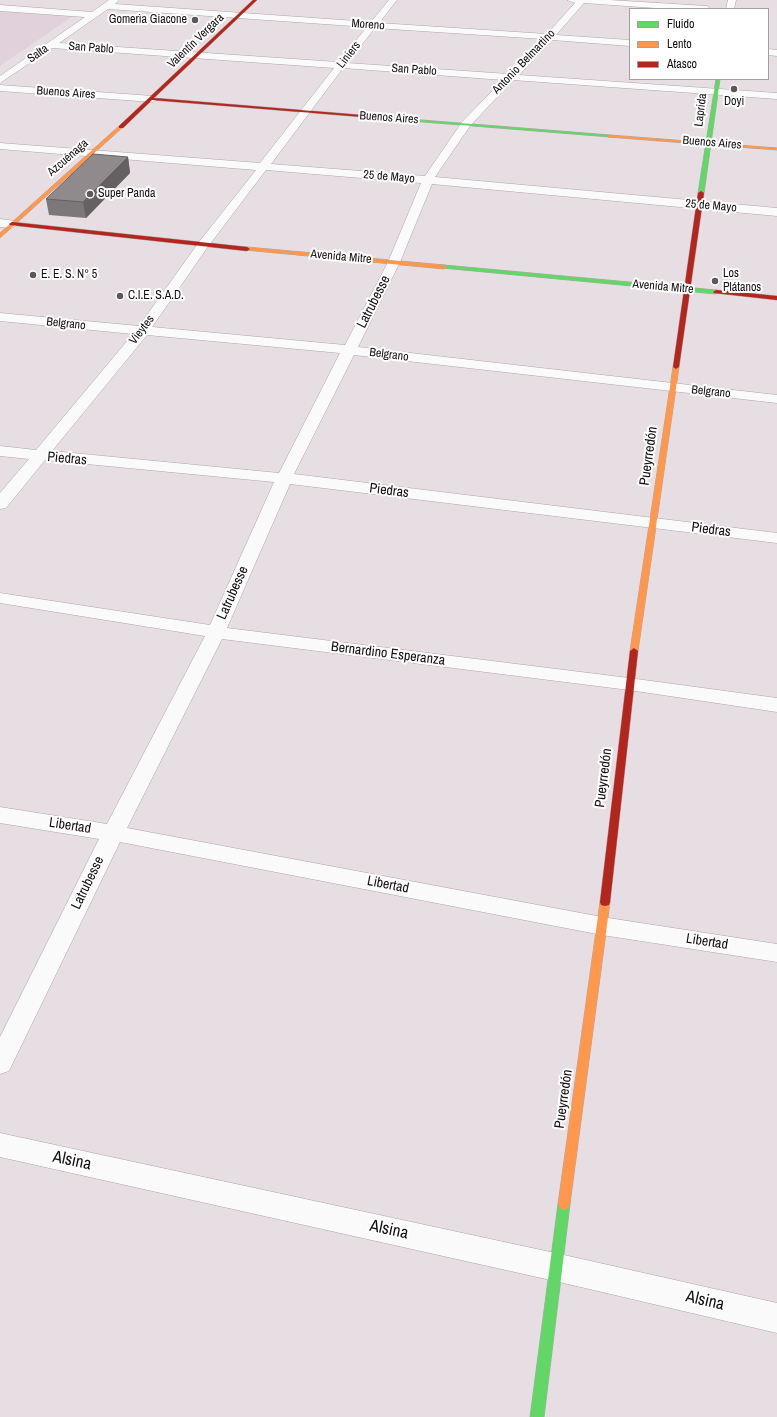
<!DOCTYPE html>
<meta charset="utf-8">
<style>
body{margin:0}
#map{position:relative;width:777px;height:1417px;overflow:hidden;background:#e6dee2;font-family:"Archivo Narrow",sans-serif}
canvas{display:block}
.legend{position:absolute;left:629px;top:8px;width:140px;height:72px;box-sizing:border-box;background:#fff;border:1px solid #a19fa0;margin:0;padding:5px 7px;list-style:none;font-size:12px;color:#140f11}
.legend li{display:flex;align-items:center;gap:8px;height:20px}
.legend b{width:20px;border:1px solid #a19fa0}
</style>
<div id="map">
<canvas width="777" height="1417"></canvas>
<ul class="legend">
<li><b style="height:5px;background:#63d668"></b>Fluido</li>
<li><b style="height:5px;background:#ff974d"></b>Lento</li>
<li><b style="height:5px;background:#b3261e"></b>Atasco</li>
</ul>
</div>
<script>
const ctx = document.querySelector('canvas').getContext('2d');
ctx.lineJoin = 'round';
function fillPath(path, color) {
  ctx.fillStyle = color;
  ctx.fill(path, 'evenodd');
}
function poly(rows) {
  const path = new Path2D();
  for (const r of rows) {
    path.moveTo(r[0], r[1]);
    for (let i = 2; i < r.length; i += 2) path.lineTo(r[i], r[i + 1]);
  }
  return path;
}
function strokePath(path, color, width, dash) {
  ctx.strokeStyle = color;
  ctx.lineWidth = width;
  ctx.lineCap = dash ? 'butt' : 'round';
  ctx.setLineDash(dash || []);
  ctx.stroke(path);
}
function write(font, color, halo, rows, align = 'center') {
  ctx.font = font + ' "Archivo Narrow",sans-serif';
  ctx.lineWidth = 4;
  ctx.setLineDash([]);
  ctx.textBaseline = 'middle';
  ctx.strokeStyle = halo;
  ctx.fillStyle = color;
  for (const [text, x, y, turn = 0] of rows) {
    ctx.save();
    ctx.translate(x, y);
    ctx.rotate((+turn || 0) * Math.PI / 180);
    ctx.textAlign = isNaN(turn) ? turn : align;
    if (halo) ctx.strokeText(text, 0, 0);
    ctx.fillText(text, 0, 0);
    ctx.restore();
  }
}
const built = poly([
 [0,9,73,16,0,66]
]);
const street = poly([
 [109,0,119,0,115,4,371,22,389,0,397,0,379,23,547,34,575,3,567,0,609,0,707,6,711,9,669,9,584,3,556,35,630,40,630,46,552,40,519,75,777,93,777,99,513,80,470,126,435,177,777,208,777,216,432,184,400,262,358,347,777,395,777,403,354,355,294,474,777,533,777,543,290,484,227,628,629,678,777,698,777,712,629,690,222,639,127,828,602,917,777,944,777,962,602,935,120,842,9,1071,0,1074,0,1037,99,839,0,823,0,807,107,824,205,636,0,603,0,593,210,625,274,482,45,460,6,508,0,509,0,493,29,459,0,456,0,446,36,450,133,334,0,321,0,313,139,326,199,242,256,170,0,149,0,143,260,163,334,68,52,48,0,83,0,76,85,17,0,11,0,5,92,12,109,0],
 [108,9,367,27,338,62,59,43,108,9],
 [375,28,543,39,509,74,347,63,375,28],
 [343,68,503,80,462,122,425,176,271,164,343,68],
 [266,170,421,183,388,262,345,345,152,327,207,248,266,170],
 [147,335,340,353,279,473,52,451,147,335],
 [728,0,736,0,734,9,726,9,728,0],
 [768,49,777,50,777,56,768,55,768,49],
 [0,85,153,96,158,99,153,102,0,91,0,85],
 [0,219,16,221,18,224,12,228,0,227,0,219],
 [0,1133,555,1253,777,1303,777,1333,555,1281,0,1157,0,1133]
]);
const fast = poly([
 [716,79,720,79,704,193,701,195,698,193,716,79],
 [359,115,610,135,612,136,610,137,361,117,359,115],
 [444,265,716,290,719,292,716,294,442,268,442,266,444,265],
 [564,1198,568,1200,570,1204,544,1417,530,1417,558,1204,560,1200,564,1198]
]);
const slow = poly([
 [119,126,123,127,0,238,0,233,119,126],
 [610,135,777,148,777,150,608,137,608,136,610,135],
 [247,247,444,265,447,267,444,269,245,250,245,248,247,247],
 [676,365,679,367,638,651,634,654,630,651,673,367,676,365],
 [605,898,609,899,610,902,570,1204,568,1208,564,1210,560,1208,558,1204,600,902,601,899,605,898]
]);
const jam = poly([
 [253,0,257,0,154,98,361,115,363,117,152,100,123,128,119,128,119,126,253,0],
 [701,191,704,193,679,367,676,369,673,367,698,193,701,191],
 [12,222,247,247,250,249,247,251,10,225,9,224,12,222],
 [716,290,777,296,777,300,714,293,713,292,716,290],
 [634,648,638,651,610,902,609,905,605,906,601,905,600,902,630,651,634,648]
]);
const wall = poly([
 [128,157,130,173,86,218,49,215,46,199]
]);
const shadedWall = poly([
 [128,157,130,173,86,218,83,202]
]);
const building = poly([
 [93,154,128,157,83,202,46,199,93,154]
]);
const markers = [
 [195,20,4,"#5e575a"],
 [734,89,4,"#5e575a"],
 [90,194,4,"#5e575a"],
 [33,275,4,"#5e575a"],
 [715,281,4,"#5e575a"],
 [120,296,4,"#5e575a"]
];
const farPoinames = [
 ["Gomerìa Giacone",187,20,"right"],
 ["Doyi",734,102,"center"],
 ["Super Panda",98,194],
 ["Los",723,274],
 ["Plátanos",723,288],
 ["E. E. S. N° 5",41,275],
 ["C.I.E. S.A.D.",128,296]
];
const farStreetnames = [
 ["Moreno",368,25,4],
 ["Valentín Vergara",196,41,-44],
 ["San Pablo",91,48,4],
 ["Salta",38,54,-35],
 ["Liniers",349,55,-52],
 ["Antonio Belmartino",524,62,-46],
 ["San Pablo",414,70,4],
 ["Buenos Aires",66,93,4],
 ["Laprida",701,110,-83],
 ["Buenos Aires",389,118,4],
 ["Buenos Aires",712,143,5],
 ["Azcuénaga",68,158,-41],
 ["25 de Mayo",389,177,5],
 ["25 de Mayo",711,206,5],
 ["Avenida Mitre",341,257,5],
 ["Avenida Mitre",663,287,5],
 ["Belgrano",66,324,6],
 ["Vieytes",142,330,-53],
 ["Belgrano",389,355,7],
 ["Belgrano",711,392,6]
];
const streetNames = [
 ["Latrubesse",374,302,-63],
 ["Pueyrredón",649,456,-82],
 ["Piedras",67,459,5],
 ["Piedras",389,491,7],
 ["Piedras",711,530,7],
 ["Latrubesse",233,593,-66],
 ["Bernardino Esperanza",388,654,7],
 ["Pueyrredón",604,778,-83],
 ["Libertad",70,826,9],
 ["Latrubesse",88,883,-64],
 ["Libertad",388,885,11],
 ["Libertad",707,942,9],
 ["Pueyrredón",564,1099,-82]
];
const nearStreetnames = [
 ["Alsina",72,1161,12],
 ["Alsina",389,1230,12],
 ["Alsina",705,1301,13]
];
fillPath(built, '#e1d1da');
strokePath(street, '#aba5a8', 1);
strokePath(fast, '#aba5a8', 1);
strokePath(slow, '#aba5a8', 1);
strokePath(jam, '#aba5a8', 1);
fillPath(street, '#fbfafb');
fillPath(fast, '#63d668');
fillPath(slow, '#ff974d');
fillPath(jam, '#b3261e');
fillPath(wall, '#7c7779');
fillPath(shadedWall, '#656163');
fillPath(building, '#908a8d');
strokePath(building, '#656163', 1);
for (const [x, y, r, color] of markers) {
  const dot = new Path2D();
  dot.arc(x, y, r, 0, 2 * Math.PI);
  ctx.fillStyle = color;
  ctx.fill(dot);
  strokePath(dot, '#fff', 1.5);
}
write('12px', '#140f11', '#fff', farPoinames, 'left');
write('12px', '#140f11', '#fff', farStreetnames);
write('14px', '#140f11', '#fff', streetNames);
write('17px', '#140f11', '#fff', nearStreetnames);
</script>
